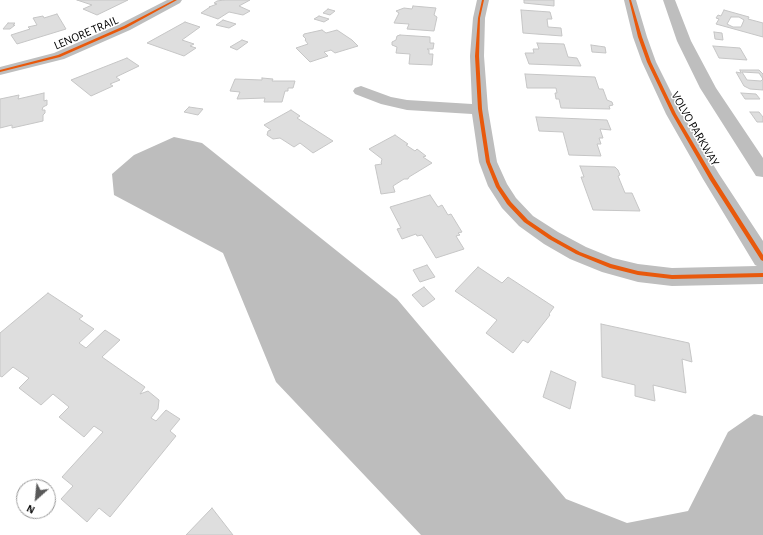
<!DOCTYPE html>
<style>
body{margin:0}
#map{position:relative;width:763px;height:535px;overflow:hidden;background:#fff;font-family:"Alegreya Sans",sans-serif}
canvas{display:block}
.north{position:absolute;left:16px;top:479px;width:40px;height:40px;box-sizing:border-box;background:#fff;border:1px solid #999;border-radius:50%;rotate:207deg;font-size:11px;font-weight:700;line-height:16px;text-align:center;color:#000}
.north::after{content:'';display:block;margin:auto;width:14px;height:18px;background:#595959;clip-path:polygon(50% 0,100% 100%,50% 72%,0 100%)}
</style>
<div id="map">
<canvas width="763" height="535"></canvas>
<div class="north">N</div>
</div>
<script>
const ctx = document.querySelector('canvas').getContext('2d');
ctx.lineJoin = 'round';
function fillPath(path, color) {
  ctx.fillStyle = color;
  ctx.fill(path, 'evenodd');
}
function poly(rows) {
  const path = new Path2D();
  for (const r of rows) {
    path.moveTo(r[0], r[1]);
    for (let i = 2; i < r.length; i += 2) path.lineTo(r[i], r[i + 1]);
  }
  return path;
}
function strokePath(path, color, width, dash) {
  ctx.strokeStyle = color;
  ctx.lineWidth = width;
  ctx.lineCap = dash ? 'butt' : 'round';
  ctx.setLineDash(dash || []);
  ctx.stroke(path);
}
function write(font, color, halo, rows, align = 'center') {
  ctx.font = font + ' "Alegreya Sans",sans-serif';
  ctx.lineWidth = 3;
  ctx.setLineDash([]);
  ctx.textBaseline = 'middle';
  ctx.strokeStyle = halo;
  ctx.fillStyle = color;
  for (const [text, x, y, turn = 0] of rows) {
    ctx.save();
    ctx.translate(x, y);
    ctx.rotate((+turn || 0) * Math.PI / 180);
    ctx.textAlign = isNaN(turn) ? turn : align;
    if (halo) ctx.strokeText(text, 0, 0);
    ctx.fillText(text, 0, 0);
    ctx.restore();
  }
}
const water = poly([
 [174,137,202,143,397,299,566,499,627,523,688,511,728,432,754,414,763,416,763,535,421,535,276,382,223,253,114,195,112,174,134,155]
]);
const building = poly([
 [77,0,128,0,97,15,83,9,92,5,77,0],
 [224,0,250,0,239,6,250,11,243,15,229,12,218,19,201,13,210,7,209,7,217,4,214,3,217,1,224,0],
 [524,0,554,0,554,6,524,3,524,0],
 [413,6,436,8,434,15,437,17,434,31,407,29,409,24,394,23,399,13,396,11,404,8,412,9,413,6],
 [328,9,335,11,330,15,323,13,328,9],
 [521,10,550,12,552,19,547,19,548,27,561,28,562,36,523,33,521,10],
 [724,10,749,17,748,19,763,23,763,37,716,24,719,19,716,18,718,15,721,16,724,10],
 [731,17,739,17,744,20,741,27,733,27,727,24,731,17],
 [57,14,66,29,17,44,11,35,30,29,28,27,37,25,33,18,43,16,44,18,57,14],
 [319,16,329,19,324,22,314,19,319,16],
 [223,20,236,24,229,28,216,25,223,20],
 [185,22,200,27,182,40,194,44,190,46,196,48,184,56,147,43,185,22],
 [8,23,15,23,13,25,15,25,10,29,3,29,8,23],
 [322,30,326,33,337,30,352,40,358,46,335,53,331,50,324,52,328,56,310,62,296,48,308,44,305,40,306,39,303,36,304,34,322,30],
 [714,32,722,33,723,40,715,39,714,32],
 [400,35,430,37,430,43,434,43,433,49,427,49,429,50,429,54,433,54,432,65,409,64,410,54,396,53,397,47,392,45,392,42,396,40,397,36,400,35],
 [242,40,248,42,237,50,230,47,242,40],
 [537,43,564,44,568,57,577,58,581,66,529,64,525,53,534,53,533,49,539,49,537,43],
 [591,45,605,47,606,53,592,52,591,45],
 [713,46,740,48,747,60,719,58,713,46],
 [127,58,139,66,116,77,120,80,110,84,113,86,91,96,71,80,127,58],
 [740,70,759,70,763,74,763,79,759,73,742,72,747,80,761,81,763,79,763,90,750,89,744,86,736,72,741,73,740,70],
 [525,74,595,77,599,89,603,89,607,100,612,102,613,105,609,106,610,109,561,108,559,99,556,99,555,93,557,93,556,88,527,88,525,74],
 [262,78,273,79,272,81,295,81,293,88,288,88,288,91,285,91,282,102,264,102,265,98,237,99,240,92,230,91,235,79,262,80,262,78],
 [44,93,44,101,47,100,47,105,43,107,42,110,45,110,45,113,43,115,43,121,12,128,12,125,0,128,0,99,19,95,18,99,44,93],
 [741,93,756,94,760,99,745,99,741,93],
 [189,107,203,109,198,115,184,112,189,107],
 [291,110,300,116,297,118,333,141,313,153,300,143,294,147,280,138,273,139,267,135,268,131,271,130,264,125,291,110],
 [750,112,759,112,763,117,763,122,757,122,750,112],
 [536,117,607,120,611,130,600,129,603,138,599,138,601,144,597,144,601,156,569,155,563,132,539,131,536,117],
 [395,135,408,144,406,145,415,151,417,149,426,156,423,157,432,163,409,177,408,179,404,179,393,186,395,192,381,194,375,165,382,164,381,163,382,159,369,149,395,135],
 [580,166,615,167,618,170,620,175,618,176,625,193,632,193,640,211,593,210,581,177,584,177,580,166],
 [430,195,438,207,442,205,448,215,451,214,462,232,458,233,460,235,456,236,464,249,436,258,422,235,417,236,416,234,402,239,397,229,401,228,390,207,430,195],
 [427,265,435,277,420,282,413,270,427,265],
 [478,267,502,283,508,277,554,307,549,314,550,315,528,343,523,340,513,353,486,333,497,320,455,291,478,267],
 [424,287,435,299,423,307,412,295,424,287],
 [48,293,83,316,79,319,94,329,79,343,86,348,105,330,120,340,102,357,145,387,140,394,148,391,159,400,158,409,151,418,156,421,166,410,180,419,170,431,176,436,110,517,99,508,87,522,61,499,73,486,62,477,103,432,94,426,84,437,59,417,69,407,53,394,41,405,19,388,29,378,13,367,2,377,0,376,0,333,48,293],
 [601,324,689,343,692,362,682,359,686,393,653,385,655,401,635,396,635,385,602,377,601,324],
 [551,371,576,382,570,409,543,397,551,371],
 [212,508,233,535,186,535,212,508]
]);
const minor = poly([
 [167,0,182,0,180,3,130,30,64,59,0,75,0,67,54,53,120,24,167,0],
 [477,0,489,0,485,18,484,56,488,109,497,162,507,184,516,198,533,216,558,232,586,247,613,258,638,264,672,268,757,266,755,265,703,179,666,114,642,62,633,37,624,0,636,0,647,37,656,62,682,114,719,174,763,241,763,284,672,286,638,282,602,272,570,259,544,244,519,226,502,208,488,186,479,162,472,114,407,110,381,104,355,94,353,91,355,88,361,86,391,97,407,100,472,104,470,56,473,18,477,0],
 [663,0,675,0,691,41,716,88,763,158,763,177,756,176,700,88,677,41,663,0]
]);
const cycleway = poly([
 [174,0,177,0,126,28,60,57,0,72,0,70,58,55,124,26,174,0],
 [482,0,484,0,480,18,479,56,482,109,490,162,500,186,511,202,528,220,553,237,580,252,611,264,638,271,672,275,763,273,763,277,672,279,638,275,610,268,576,254,549,239,524,222,507,204,496,187,486,162,478,109,475,56,478,18,482,0],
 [629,0,631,0,642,37,651,62,676,114,714,178,763,255,763,261,761,260,710,180,672,114,647,62,638,37,629,0]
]);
const farStreetnames = [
 ["LENORE TRAIL",86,33,-23],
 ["VOLVO PARKWAY",695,129,60]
];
fillPath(water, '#bdbdbd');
fillPath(building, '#dedede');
strokePath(building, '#c6c6c6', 1);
fillPath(minor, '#bebebe');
fillPath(cycleway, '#e8590c');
write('12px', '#000', '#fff', farStreetnames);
</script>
